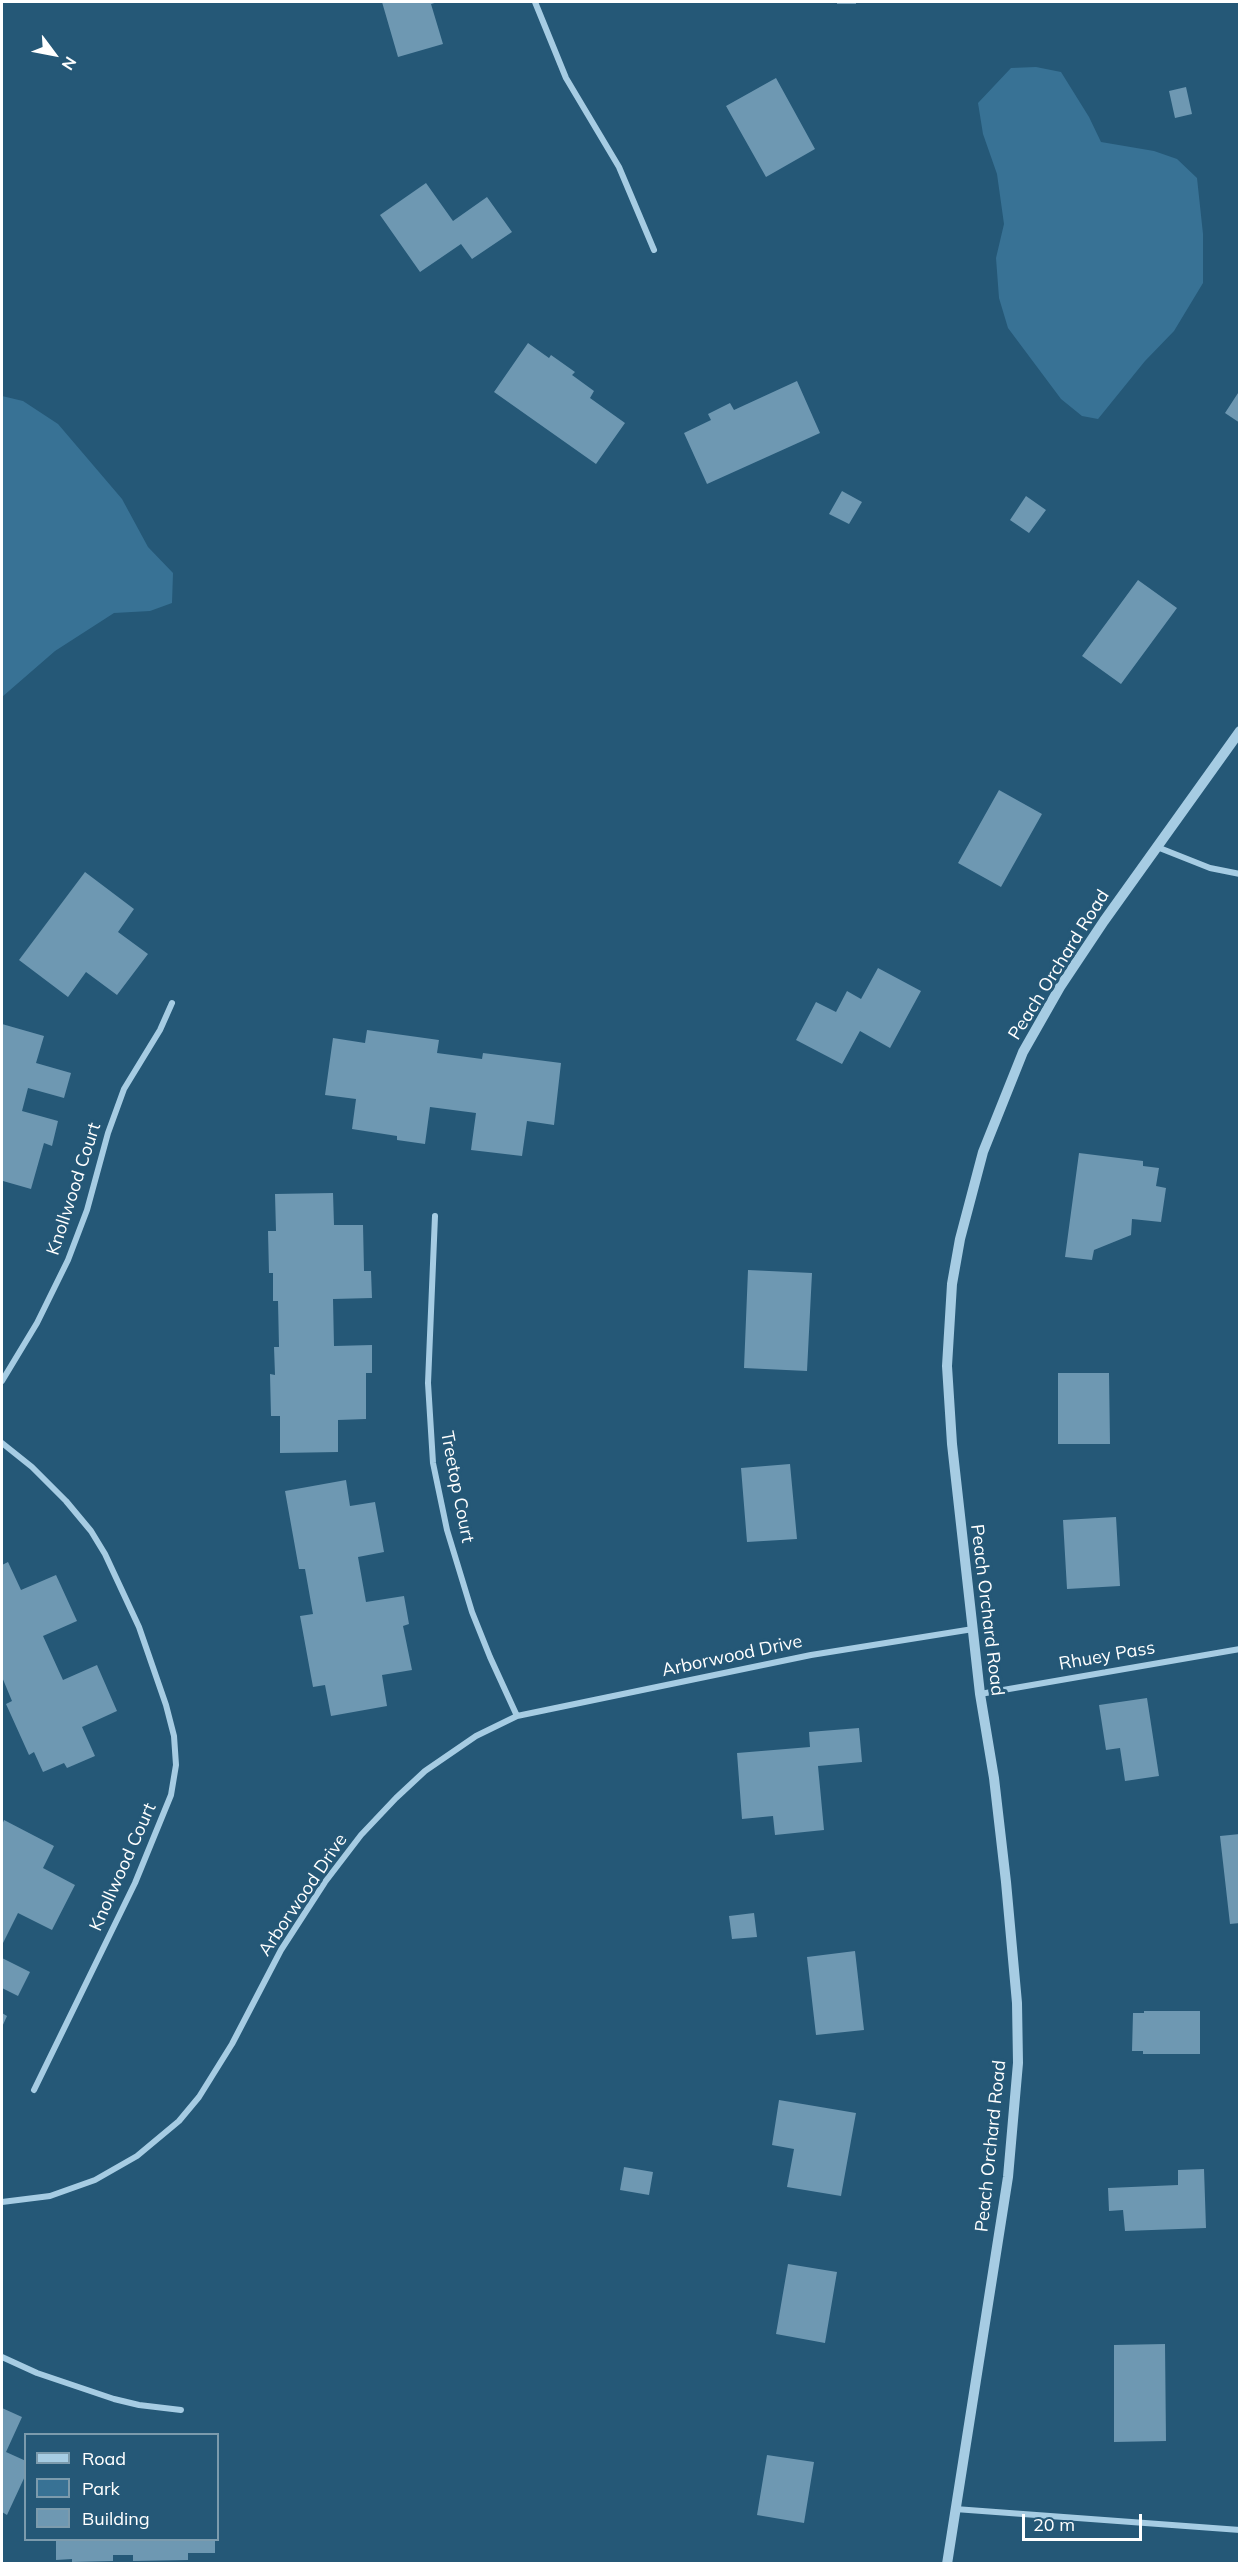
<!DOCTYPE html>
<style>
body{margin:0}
#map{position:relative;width:1241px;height:2565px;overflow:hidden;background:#255877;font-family:Mulish,sans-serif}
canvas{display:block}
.frame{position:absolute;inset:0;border:3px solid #fff;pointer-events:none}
.legend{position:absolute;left:24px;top:2433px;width:195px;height:108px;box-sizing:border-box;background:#255877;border:2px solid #7c9bad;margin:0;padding:8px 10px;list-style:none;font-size:18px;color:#fff}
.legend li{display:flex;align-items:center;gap:12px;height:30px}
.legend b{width:30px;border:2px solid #7c9bad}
.north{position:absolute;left:24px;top:24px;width:60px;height:60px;-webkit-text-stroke:4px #255877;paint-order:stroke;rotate:122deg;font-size:16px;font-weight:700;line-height:24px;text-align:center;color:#fff}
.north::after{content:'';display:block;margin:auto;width:21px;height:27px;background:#fff;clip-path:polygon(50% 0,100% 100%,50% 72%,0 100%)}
.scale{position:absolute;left:1022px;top:2514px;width:120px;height:27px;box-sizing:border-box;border:3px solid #fff;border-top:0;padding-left:8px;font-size:18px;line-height:21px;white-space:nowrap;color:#fff;-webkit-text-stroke:4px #255877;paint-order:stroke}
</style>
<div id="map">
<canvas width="1241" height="2565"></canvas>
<div class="frame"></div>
<ul class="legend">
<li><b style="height:8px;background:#a6cce3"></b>Road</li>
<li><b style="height:16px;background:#387295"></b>Park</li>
<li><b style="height:16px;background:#6e98b2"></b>Building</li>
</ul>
<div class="north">N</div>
<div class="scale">20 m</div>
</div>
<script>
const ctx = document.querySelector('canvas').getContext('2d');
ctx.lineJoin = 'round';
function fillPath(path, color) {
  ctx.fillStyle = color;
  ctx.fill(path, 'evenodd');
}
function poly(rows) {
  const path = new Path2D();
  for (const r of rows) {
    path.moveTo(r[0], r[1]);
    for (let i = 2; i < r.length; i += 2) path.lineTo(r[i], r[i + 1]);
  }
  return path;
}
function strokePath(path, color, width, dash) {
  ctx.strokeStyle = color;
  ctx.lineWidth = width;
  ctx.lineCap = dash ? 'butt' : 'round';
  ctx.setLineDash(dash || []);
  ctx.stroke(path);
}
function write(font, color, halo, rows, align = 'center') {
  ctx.font = font + ' Mulish,sans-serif';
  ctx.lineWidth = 6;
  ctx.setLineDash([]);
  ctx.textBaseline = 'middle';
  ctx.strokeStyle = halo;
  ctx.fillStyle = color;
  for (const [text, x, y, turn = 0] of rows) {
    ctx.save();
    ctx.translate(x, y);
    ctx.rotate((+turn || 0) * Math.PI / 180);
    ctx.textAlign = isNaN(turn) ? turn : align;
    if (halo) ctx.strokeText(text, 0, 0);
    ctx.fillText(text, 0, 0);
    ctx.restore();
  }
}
const green = poly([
 [1036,67,1061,72,1089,117,1101,142,1154,151,1177,159,1197,178,1203,234,1203,283,1174,331,1145,361,1098,419,1082,416,1061,399,1008,328,999,298,996,258,1004,224,997,174,983,134,978,103,1011,68],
 [2,396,23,401,58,424,122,499,148,547,173,573,172,603,150,611,114,613,55,651,2,697]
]);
const building = poly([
 [382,2,438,2,431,4,443,44,398,57],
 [837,2,856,2,856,4,837,4],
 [776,78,815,149,766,177,726,106],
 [1186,87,1192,114,1175,118,1169,91],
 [426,183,453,221,487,197,512,232,472,259,461,244,420,272,380,215],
 [528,343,549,358,551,355,575,372,572,375,594,391,590,398,625,423,596,464,494,392],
 [797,381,820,433,707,484,684,433,711,420,708,414,730,403,734,410],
 [1240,390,1240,423,1225,413],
 [842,491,862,502,849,524,829,514],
 [1026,496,1046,510,1029,533,1010,520],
 [1138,580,1177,608,1121,684,1082,656],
 [999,790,1042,814,1001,887,958,863],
 [85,872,134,909,118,932,148,954,117,995,86,972,68,997,19,960],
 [878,968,921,991,890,1048,860,1031,842,1064,796,1040,816,1002,836,1012,847,991,861,999],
 [2,1024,44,1036,36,1063,71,1073,64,1098,28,1088,22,1111,58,1121,52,1146,44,1143,31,1189,3,1181,2,1185],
 [367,1030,439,1040,437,1053,482,1059,483,1053,561,1063,554,1125,527,1121,522,1156,471,1150,476,1113,430,1107,425,1144,397,1140,397,1136,352,1129,356,1099,325,1095,333,1038,365,1043],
 [1079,1153,1143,1161,1143,1166,1159,1168,1156,1186,1166,1188,1161,1222,1132,1219,1131,1235,1094,1250,1092,1260,1065,1257],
 [333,1193,334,1225,363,1225,364,1271,371,1271,372,1298,333,1299,334,1346,372,1345,372,1373,366,1373,366,1419,338,1420,338,1452,280,1453,280,1416,271,1416,270,1374,275,1375,274,1347,279,1347,278,1301,273,1301,273,1273,269,1273,268,1231,276,1231,275,1194],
 [748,1270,812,1273,807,1371,744,1368],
 [1058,1373,1109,1373,1110,1444,1058,1444],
 [790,1464,797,1539,747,1542,741,1468],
 [346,1480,350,1506,375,1502,384,1552,358,1557,366,1602,404,1596,409,1624,403,1626,412,1670,382,1675,387,1706,331,1716,325,1685,313,1687,300,1616,313,1614,305,1569,299,1569,285,1491],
 [1116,1517,1120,1586,1067,1589,1063,1520],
 [8,1562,21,1590,56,1575,77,1621,43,1636,63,1680,97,1665,117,1711,82,1727,95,1756,67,1768,64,1763,43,1772,34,1752,29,1755,6,1704,12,1701,2,1677,2,1565],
 [1147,1698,1159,1776,1125,1781,1120,1748,1106,1750,1099,1705],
 [859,1728,862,1762,818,1766,824,1830,775,1835,773,1816,742,1819,737,1753,810,1747,809,1732],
 [4,1820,54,1846,43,1868,75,1885,52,1930,18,1913,2,1945,2,1825],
 [1240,1834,1240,1923,1230,1924,1220,1836],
 [754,1913,757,1937,732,1939,729,1916],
 [855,1951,864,2030,816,2035,807,1957],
 [2,1958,30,1972,18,1996,2,1988],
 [1144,2011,1200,2011,1200,2054,1143,2054,1143,2051,1132,2051,1133,2013,1144,2013],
 [2,2013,7,2016,2,2027],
 [779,2100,856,2113,841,2196,787,2187,794,2149,772,2145],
 [624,2167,653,2172,649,2195,620,2190],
 [1204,2169,1206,2228,1125,2231,1123,2210,1109,2211,1108,2188,1178,2185,1178,2170],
 [788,2264,837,2272,825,2343,776,2334],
 [1165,2344,1166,2441,1114,2442,1114,2345],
 [2,2408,22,2417,6,2452,26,2461,26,2474,7,2515,2,2512],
 [767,2455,814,2462,804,2523,757,2515],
 [56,2540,215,2540,215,2553,188,2553,188,2560,133,2561,133,2555,113,2555,113,2561,72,2562,72,2559,56,2560]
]);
const minor = poly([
 [535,2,566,78,619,167,654,250],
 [1157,847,1210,868,1240,874],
 [435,1216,428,1383,433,1463,447,1530,472,1612,490,1657,517,1716],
 [2,1381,37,1323,68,1260,87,1210,108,1133,124,1089,160,1030,172,1003],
 [2,1443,32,1467,66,1501,91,1531,105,1554,139,1627,166,1705,174,1736,176,1765,171,1795,135,1883,34,2090],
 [980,1694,1240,1649],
 [2,2202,50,2196,95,2180,137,2156,179,2121,199,2097,232,2044,281,1950,325,1882,361,1835,396,1798,425,1771,476,1736,517,1716,811,1655,973,1629],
 [2,2357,37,2373,114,2399,139,2405,181,2410],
 [955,2509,1240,2530]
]);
const tertiary = poly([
 [947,2564,1008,2177,1018,2063,1017,2003,1006,1882,994,1778,980,1694,952,1444,947,1366,952,1284,960,1239,983,1152,1023,1052,1060,987,1104,921,1240,731]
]);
const streetNames = [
 ["Peach Orchard Road",1059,965,-58],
 ["Knollwood Court",74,1189,-72],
 ["Treetop Court",457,1487,79],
 ["Peach Orchard Road",987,1610,83],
 ["Arborwood Drive",732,1656,-12],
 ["Rhuey Pass",1107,1656,-10],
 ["Knollwood Court",123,1867,-66],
 ["Arborwood Drive",303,1895,-56],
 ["Peach Orchard Road",991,2146,-84]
];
fillPath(green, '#387295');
fillPath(building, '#6e98b2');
strokePath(minor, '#a6cce3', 6);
strokePath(tertiary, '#a6cce3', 10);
write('18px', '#fff', '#255877', streetNames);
</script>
